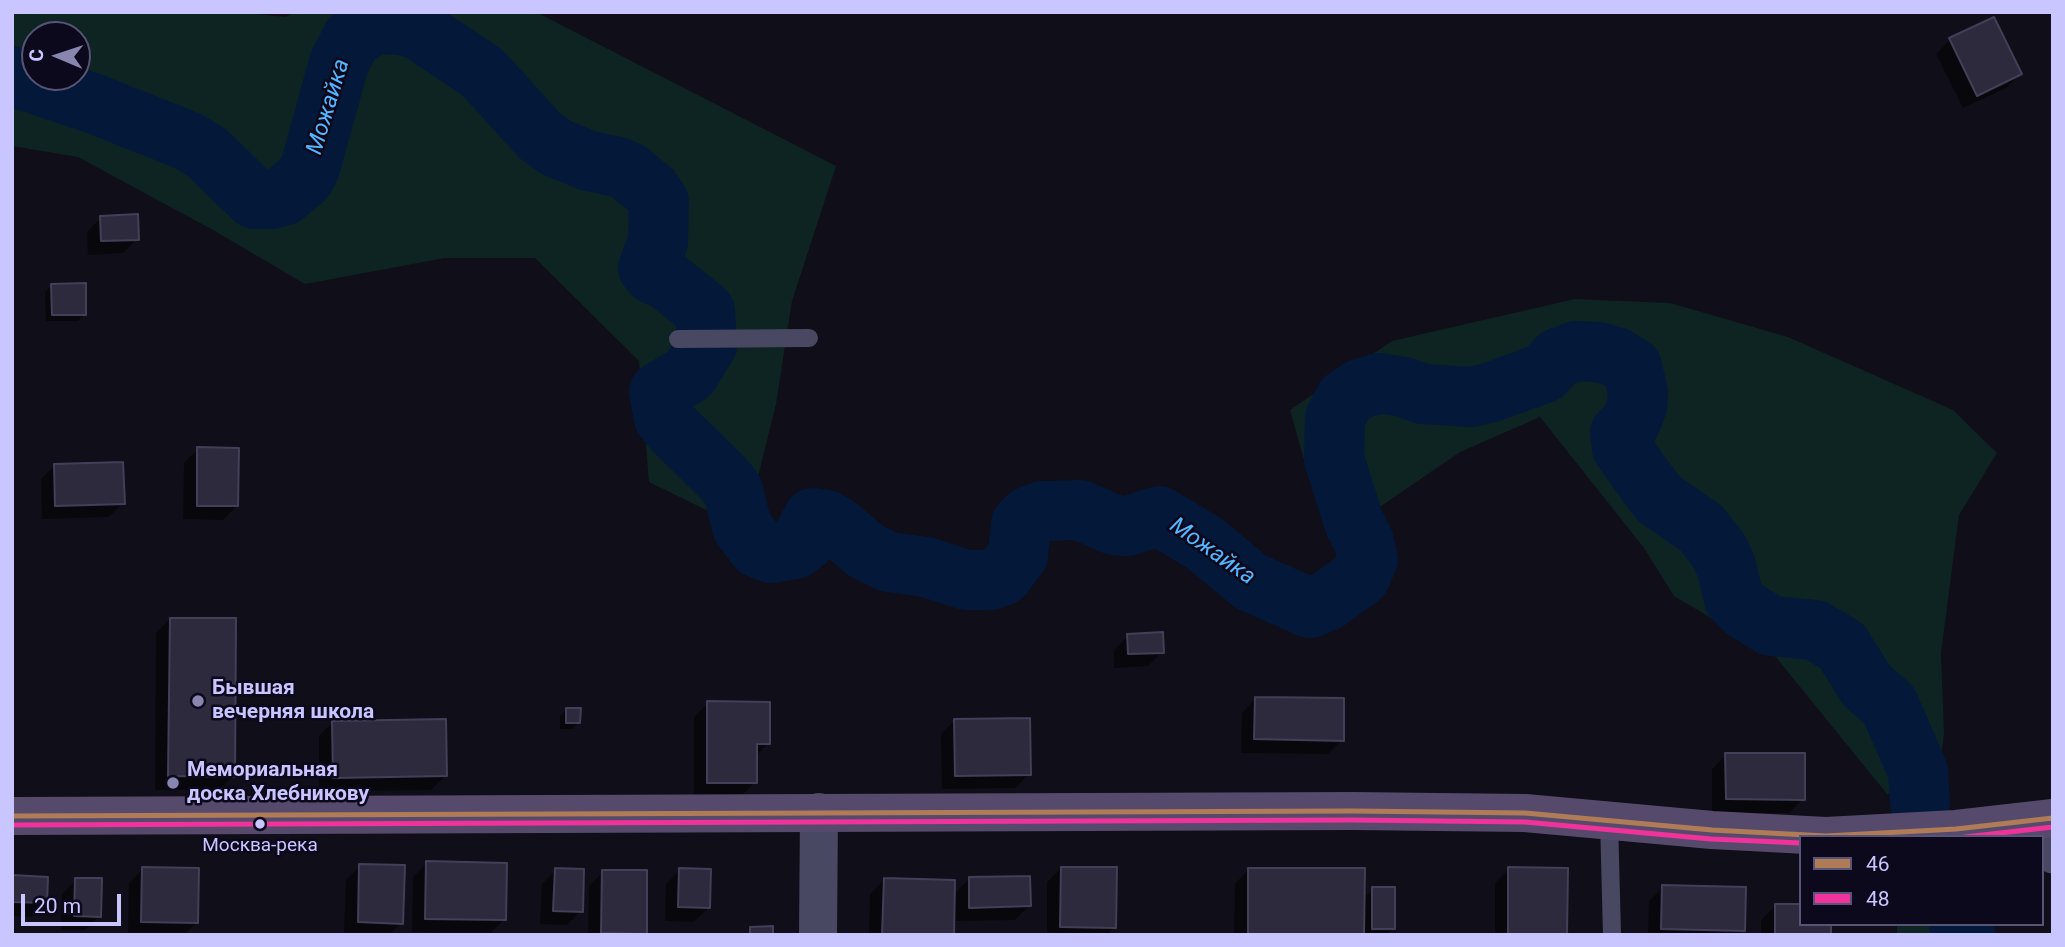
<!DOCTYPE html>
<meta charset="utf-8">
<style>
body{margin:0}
#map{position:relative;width:2065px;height:947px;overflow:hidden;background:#100e18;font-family:Roboto,sans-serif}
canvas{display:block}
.frame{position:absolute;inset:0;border:14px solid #c9c5ff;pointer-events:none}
.legend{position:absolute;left:1799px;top:835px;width:245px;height:91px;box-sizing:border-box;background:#0c091d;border:2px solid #585477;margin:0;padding:9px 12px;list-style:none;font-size:21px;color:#c9c5ff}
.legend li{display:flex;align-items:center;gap:14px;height:35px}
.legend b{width:35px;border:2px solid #585477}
.north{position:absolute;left:21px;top:21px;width:70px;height:70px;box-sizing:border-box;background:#0c091d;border:2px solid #585477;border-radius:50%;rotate:272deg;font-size:19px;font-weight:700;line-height:28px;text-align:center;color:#c9c5ff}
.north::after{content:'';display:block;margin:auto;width:24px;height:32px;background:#8885ae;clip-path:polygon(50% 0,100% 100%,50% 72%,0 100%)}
.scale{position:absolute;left:21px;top:894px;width:100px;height:32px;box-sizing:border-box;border:4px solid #c9c5ff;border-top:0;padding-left:9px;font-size:21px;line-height:24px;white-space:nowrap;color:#c9c5ff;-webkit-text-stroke:5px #0c091d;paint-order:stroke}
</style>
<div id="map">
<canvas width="2065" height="947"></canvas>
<div class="frame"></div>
<ul class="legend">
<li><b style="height:9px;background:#b07c57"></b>46</li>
<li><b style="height:9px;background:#ef339a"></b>48</li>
</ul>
<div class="north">С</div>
<div class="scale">20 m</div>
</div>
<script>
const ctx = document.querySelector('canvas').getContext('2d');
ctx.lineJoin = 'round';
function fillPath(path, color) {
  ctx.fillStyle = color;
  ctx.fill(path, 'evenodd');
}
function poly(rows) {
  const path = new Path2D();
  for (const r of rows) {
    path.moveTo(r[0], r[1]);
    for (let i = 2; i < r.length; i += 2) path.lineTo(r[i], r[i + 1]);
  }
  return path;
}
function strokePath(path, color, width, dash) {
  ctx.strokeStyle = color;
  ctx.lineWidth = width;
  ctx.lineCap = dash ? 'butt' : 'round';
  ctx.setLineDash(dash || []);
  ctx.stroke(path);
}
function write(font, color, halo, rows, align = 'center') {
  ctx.font = font + ' Roboto,sans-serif';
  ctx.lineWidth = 5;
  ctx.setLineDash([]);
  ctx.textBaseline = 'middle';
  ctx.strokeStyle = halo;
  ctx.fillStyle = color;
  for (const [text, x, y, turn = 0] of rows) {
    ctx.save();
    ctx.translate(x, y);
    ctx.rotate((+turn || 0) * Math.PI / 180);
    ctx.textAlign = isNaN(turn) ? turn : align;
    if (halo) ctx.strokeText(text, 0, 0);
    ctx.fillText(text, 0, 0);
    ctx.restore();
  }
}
const green = poly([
 [12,12,235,12,286,17,294,12,536,12,836,166,792,301,776,404,745,529,649,482,639,361,535,258,445,258,305,284,213,230,78,157,12,146],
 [35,35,77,35,77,77,35,77],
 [1575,299,1670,303,1788,337,1953,410,1997,453,1959,515,1941,653,1944,734,1937,788,1887,794,1775,656,1674,596,1644,548,1540,417,1460,452,1381,506,1310,481,1290,410,1392,341],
 [1897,924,1953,924,1965,935,1897,935]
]);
const shadow = poly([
 [1950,40,2020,74,2006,88,1963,108,1936,54],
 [101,218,137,239,123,253,88,255,87,232],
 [52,285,85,314,78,321,46,321,45,292],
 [198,449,237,506,223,520,183,519,184,463],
 [55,465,123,503,109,517,42,519,41,479],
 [170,619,233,776,219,790,155,790,156,633],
 [1128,636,1162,652,1148,666,1114,668,1114,650],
 [1256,698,1342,740,1328,754,1241,753,1242,713],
 [708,703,768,743,756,756,755,782,741,796,694,796,694,717],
 [567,710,579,722,572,729,560,729,560,716],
 [955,720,1029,774,1015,788,942,789,941,734],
 [333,722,445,776,431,790,319,791,319,736],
 [1726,755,1803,799,1789,813,1712,813,1712,769],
 [427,863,504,919,490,934,412,932,413,877],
 [360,866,401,923,389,935,344,935,346,880],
 [1061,868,1114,927,1107,935,1047,935,1047,882],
 [143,869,197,922,184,935,128,935,129,883],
 [1249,869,1363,899,1373,889,1393,928,1387,935,1234,935,1235,884],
 [1509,869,1566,935,1495,935,1495,883],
 [556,870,581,911,567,925,540,924,542,884],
 [680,870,708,908,694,922,665,921,666,884],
 [603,872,645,933,643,935,588,935,589,886],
 [12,877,45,903,31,917,12,916],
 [969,879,1029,906,1015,920,953,921,952,935,869,935,870,894,884,880,953,895],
 [76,880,99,916,85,930,61,930,62,894],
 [1663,887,1743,930,1739,935,1648,935,1649,901],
 [1775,906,1801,924,1829,935,1761,935,1761,920]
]);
const river = poly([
 [12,76,95,104,188,141,206,152,255,199,271,199,283,196,293,188,304,179,310,168,339,63,352,38,375,24,401,25,419,30,483,73,540,136,557,148,589,161,618,167,629,172,652,191,659,202,658,242,648,268,654,275,664,278,705,311,707,345,689,374,659,392,664,418,673,429,723,478,733,490,742,527,758,548,771,553,795,549,806,541,807,529,813,518,826,520,838,527,866,551,889,562,926,567,966,580,991,580,1002,576,1018,555,1021,524,1029,516,1042,511,1080,510,1114,525,1128,526,1159,516,1204,543,1251,582,1310,608,1327,601,1360,577,1368,560,1364,542,1354,522,1334,459,1335,418,1345,399,1360,389,1380,383,1404,387,1423,394,1471,397,1489,393,1544,373,1558,358,1576,351,1599,352,1616,357,1632,367,1638,392,1637,406,1630,424,1620,433,1622,448,1641,475,1659,499,1701,528,1719,551,1726,566,1734,599,1744,609,1771,626,1815,630,1842,646,1867,686,1889,705,1918,771,1920,802],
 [1959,924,1965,935]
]);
const building = poly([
 [1994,17,2022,74,1977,96,1949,38,1994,17],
 [138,214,139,240,101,241,100,216,138,214],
 [86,283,86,315,52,315,51,284,86,283],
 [197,447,239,448,238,506,197,506,197,447],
 [123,462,125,504,55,506,54,464,123,462],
 [170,618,236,618,235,777,168,776,170,618],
 [1163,632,1164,653,1128,654,1127,634,1163,632],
 [1255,697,1344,698,1344,741,1254,739,1255,697],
 [707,701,770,702,770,744,757,744,757,783,707,783,707,701],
 [566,708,581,708,580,723,566,723,566,708],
 [1030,718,1031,775,955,776,954,719,1030,718],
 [446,719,447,776,333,778,332,721,446,719],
 [1725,753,1805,753,1805,800,1726,799,1725,753],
 [426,861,507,863,506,920,425,919,426,861],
 [359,864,405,865,403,924,358,922,359,864],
 [142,867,199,868,198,923,141,922,142,867],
 [1061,867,1117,867,1116,928,1060,927,1061,867],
 [1508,867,1568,868,1567,935,1508,935,1508,867],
 [555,868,584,869,583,912,553,911,555,868],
 [679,868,711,869,710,908,678,907,679,868],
 [1248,868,1365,868,1364,935,1248,935,1248,868],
 [602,870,647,870,647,934,601,933,602,870],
 [12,875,48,877,47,903,12,902,12,875],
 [1030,876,1031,906,969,908,969,877,1030,876],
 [75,878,102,878,101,917,74,916,75,878],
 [884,878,955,880,954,935,882,935,884,878],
 [1662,885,1746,887,1745,931,1661,929,1662,885],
 [1372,887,1395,887,1395,929,1372,929,1372,887],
 [1775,904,1801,904,1801,924,1831,924,1831,935,1775,935,1775,904],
 [773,926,773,935,750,935,750,927,773,926]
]);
const service = poly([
 [678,339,809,338],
 [1609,820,1612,935]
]);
const minor = poly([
 [2042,843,2053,855]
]);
const tertiary = poly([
 [818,935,819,812]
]);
const primary = poly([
 [12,816,1353,811,1525,813,1712,830,1826,836,1956,829,2053,818]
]);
const bus1 = poly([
 [12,816,1353,811,1525,813,1712,830,1826,836,1956,829,2053,818]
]);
const bus2 = poly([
 [12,825,1353,820,1525,822,1711,839,1801,843],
 [1965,837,2053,827]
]);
const markers = [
 [198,701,7,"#8885ae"],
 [173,783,7,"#8885ae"],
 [260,824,6,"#c9c5ff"]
];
const busNames = [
 ["Москва-река",260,846]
];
const poiNames = [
 ["Бывшая",212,689],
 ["вечерняя школа",212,713],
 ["Мемориальная",187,771],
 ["доска Хлебникову",187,795]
];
const waterNames = [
 ["Можайка",329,107,-73],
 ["Можайка",1212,552,35]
];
fillPath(green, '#0d2423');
fillPath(shadow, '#0007');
strokePath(river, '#041939', 60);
fillPath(building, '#2c2a3c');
strokePath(building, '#423f58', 2);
strokePath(service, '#484863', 18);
strokePath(minor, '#484863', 37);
strokePath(tertiary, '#484863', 38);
strokePath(primary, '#564a6c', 38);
strokePath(bus1, '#b07c57', 5);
strokePath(bus2, '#ef339a', 5);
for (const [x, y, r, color] of markers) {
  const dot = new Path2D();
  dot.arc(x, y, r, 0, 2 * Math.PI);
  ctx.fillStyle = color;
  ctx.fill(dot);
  strokePath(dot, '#0c091d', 2.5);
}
write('19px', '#c9c5ff', '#0c091d', busNames);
write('bold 21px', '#c9c5ff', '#0c091d', poiNames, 'left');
write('italic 23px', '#53b7ff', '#0c091d', waterNames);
</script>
